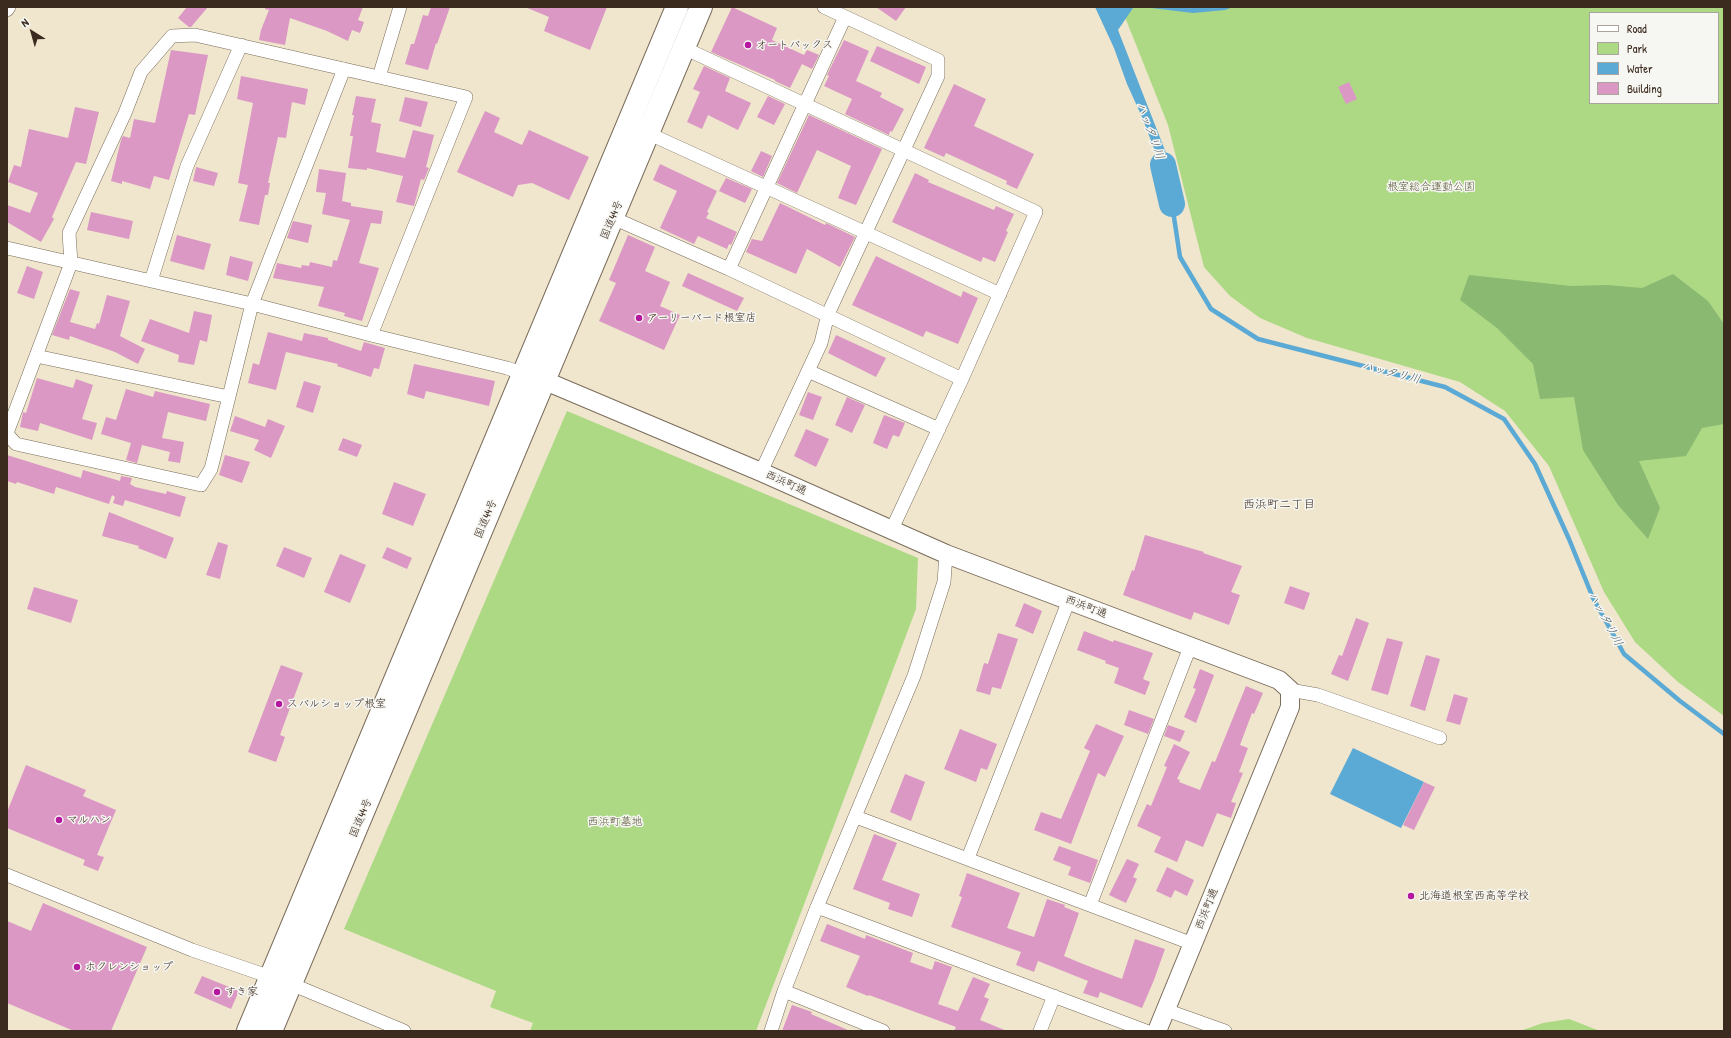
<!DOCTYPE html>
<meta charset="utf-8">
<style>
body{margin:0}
#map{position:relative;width:1731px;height:1038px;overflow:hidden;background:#efe6cd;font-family:"Patrick Hand",sans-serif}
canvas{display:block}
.frame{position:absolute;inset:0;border:8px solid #3b2a1e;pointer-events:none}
.legend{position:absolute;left:1589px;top:12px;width:130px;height:92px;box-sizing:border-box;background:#f6f6f2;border:1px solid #aba49d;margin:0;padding:5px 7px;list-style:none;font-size:12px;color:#3b2a1e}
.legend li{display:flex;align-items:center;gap:8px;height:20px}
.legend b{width:20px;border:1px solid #aba49d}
.north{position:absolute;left:12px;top:12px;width:40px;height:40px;-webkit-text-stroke:3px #f6f6f2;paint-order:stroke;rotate:323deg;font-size:11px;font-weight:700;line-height:16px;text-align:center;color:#3b2a1e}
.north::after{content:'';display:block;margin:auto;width:14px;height:18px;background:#3b2a1e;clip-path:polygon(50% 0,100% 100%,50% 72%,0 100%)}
</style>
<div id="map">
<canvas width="1731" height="1038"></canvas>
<div class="frame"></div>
<ul class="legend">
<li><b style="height:5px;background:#fff"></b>Road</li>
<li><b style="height:11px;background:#add985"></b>Park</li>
<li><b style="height:11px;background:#5ba9d5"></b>Water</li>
<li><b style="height:11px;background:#db98c4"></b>Building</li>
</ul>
<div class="north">N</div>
</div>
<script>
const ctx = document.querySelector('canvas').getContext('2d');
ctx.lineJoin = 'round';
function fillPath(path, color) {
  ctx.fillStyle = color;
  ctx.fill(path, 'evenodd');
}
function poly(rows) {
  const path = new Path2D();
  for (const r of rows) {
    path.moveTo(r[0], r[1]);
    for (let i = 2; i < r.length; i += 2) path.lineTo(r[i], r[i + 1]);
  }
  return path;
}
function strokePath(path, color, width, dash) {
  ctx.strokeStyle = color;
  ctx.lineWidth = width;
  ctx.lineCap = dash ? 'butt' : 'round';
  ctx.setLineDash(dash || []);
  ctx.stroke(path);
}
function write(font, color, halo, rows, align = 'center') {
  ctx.font = font + ' "Patrick Hand","Klee One",sans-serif';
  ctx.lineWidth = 3;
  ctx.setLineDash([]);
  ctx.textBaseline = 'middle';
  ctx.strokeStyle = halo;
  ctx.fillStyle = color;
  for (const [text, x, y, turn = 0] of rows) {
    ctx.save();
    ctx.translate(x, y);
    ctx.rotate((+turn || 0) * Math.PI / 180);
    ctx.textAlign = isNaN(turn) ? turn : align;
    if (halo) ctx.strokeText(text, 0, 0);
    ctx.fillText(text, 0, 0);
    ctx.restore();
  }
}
const green = poly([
 [1121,7,1724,7,1724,716,1678,682,1635,642,1604,592,1549,466,1505,411,1460,382,1307,338,1260,318,1230,296,1204,267,1168,125],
 [1590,13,1718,13,1718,103,1590,103],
 [567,411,918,558,916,609,756,1031,530,1031,533,1023,490,1007,496,991,344,929],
 [1569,1019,1600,1031,1520,1031,1543,1023]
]);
const forest = poly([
 [1673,274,1708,301,1724,324,1724,424,1702,428,1686,456,1639,461,1660,508,1648,539,1618,505,1583,450,1574,397,1540,399,1533,364,1497,328,1460,300,1469,275,1571,286,1607,285,1642,288]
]);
const water = poly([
 [1095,7,1233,7,1225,10,1193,13,1143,7,1133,8,1118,30,1166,153,1173,199,1166,199,1158,159,1142,117,1127,84,1114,48],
 [1353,748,1424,782,1401,828,1330,794]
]);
const stream = poly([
 [1172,204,1180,257,1211,309,1258,339,1445,387,1504,419,1535,464,1569,539,1593,598,1624,654,1680,701,1724,734]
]);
const river = poly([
 [1163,165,1172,204]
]);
const building = poly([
 [187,7,208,7,191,27,189,27,178,18],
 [265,7,363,7,358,20,364,22,360,33,352,30,348,41,327,31,290,18,285,45,259,40,261,30,269,10,265,9],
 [431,7,450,7,437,44,436,43,428,70,405,64,411,44,414,44,423,15,428,16],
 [525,7,607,7,590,50,544,31,549,17],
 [732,7,777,28,772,40,804,55,807,50,819,55,812,69,802,64,790,88,775,81,775,80,711,52],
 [876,7,906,7,896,21],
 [844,40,869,51,856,81,882,93,880,97,904,109,892,132,890,131,889,135,845,114,852,99,824,86,829,76,827,75],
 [877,46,926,67,919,84,870,61],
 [171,50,208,55,195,115,189,114,169,180,154,176,150,189,122,181,122,184,111,181,121,140,123,136,130,138,134,119,155,123],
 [704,66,730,78,725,91,751,103,738,130,708,115,702,129,687,122,700,92,693,89],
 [241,76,308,89,305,105,292,102,286,138,278,137,268,183,270,183,268,195,265,195,259,225,239,221,248,185,238,183,253,103,237,99],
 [1349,82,1357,99,1346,104,1338,87],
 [954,84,986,99,974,126,1034,154,1017,189,1006,184,1007,181,946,153,944,157,924,148],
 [356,96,376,99,371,122,381,124,376,152,405,158,413,130,434,135,426,167,429,168,424,180,421,179,414,206,396,202,403,176,367,168,367,170,348,168,353,136,350,136,354,115,352,115],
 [768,96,785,104,774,125,757,117],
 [405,97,428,102,421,127,399,121],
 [75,107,99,112,86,164,76,162,52,217,54,219,41,242,7,222,7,205,30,213,38,193,8,182,14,165,21,167,29,129,68,138],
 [485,111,500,118,494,132,522,145,529,130,589,157,569,200,532,183,518,185,513,197,457,172],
 [809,115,882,149,856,205,838,198,851,166,817,150,797,193,777,183],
 [761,151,772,156,763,177,751,171],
 [660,164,717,191,707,212,709,213,706,218,737,232,731,245,729,244,727,249,698,236,694,244,660,228,677,191,653,180],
 [196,167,218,173,214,186,193,181],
 [319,169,346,173,342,201,351,203,351,206,383,211,381,224,371,223,359,263,379,268,362,321,344,316,345,313,318,306,324,287,273,278,277,263,301,268,302,265,309,266,310,262,332,267,333,260,337,261,350,220,322,214,326,193,316,192],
 [915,173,929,180,928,182,994,210,996,206,1014,214,1006,231,1008,232,995,262,983,257,981,262,892,222],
 [726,178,752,189,745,203,719,191],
 [780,203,825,225,826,223,855,237,840,267,807,249,796,274,746,252,752,239,762,241],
 [91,212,133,221,129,239,87,230],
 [293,221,312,225,308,243,287,238],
 [177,235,211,244,204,270,170,261],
 [628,235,655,247,645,271,670,282,660,306,680,315,664,350,599,321,616,283,609,280],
 [230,256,253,262,248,281,226,275],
 [876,256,961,297,963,291,978,298,958,344,926,331,923,337,852,305],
 [27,266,43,272,34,299,17,293],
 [688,273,744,298,737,311,682,286],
 [70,289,80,292,70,322,95,329,97,323,99,324,107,295,130,301,120,336,145,349,138,364,115,352,70,336,69,340,52,335],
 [194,311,212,315,207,342,200,340,194,365,178,362,179,355,141,341,150,319,189,333],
 [268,332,302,341,304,333,328,338,328,340,361,351,364,342,385,348,379,369,374,368,371,377,337,366,338,364,286,352,276,390,248,383,253,363,259,365],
 [836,335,886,358,876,377,828,353],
 [414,364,495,381,489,406,426,391,424,399,407,394],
 [37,378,73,388,76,379,93,385,82,419,97,423,92,440,40,423,38,431,20,427,23,412,26,413],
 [304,381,321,386,313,413,296,407],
 [126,389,153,397,155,391,210,404,206,421,168,412,162,438,184,442,180,463,168,461,170,452,142,445,137,463,126,460,131,443,101,434,106,417,116,420],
 [808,392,822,397,813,420,799,415],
 [847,397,865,405,852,433,835,425],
 [884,415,905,423,899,437,893,435,887,449,873,443],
 [235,416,265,427,268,419,285,426,271,458,254,450,259,440,230,431],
 [806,429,829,439,816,467,794,456],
 [343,438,362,445,357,457,338,450],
 [7,455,81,478,83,470,120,481,121,476,132,478,130,484,135,487,166,494,167,491,186,497,180,517,125,500,123,506,113,503,115,497,112,495,109,504,56,487,54,494,17,482,16,484,7,481],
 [225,455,250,462,242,483,219,475],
 [394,482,426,494,413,526,382,514],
 [109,512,174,538,166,559,138,548,139,546,102,536],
 [1145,535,1204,552,1203,553,1242,566,1231,592,1240,595,1229,625,1194,612,1191,620,1123,595,1132,570,1134,571],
 [218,542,228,545,220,579,206,575],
 [284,547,312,558,304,578,276,566],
 [387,547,412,558,407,569,382,558],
 [340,554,366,565,350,603,324,592],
 [1290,586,1310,593,1304,610,1284,603],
 [34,587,78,600,71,623,27,609],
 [1024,603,1042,611,1033,634,1015,626],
 [1356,618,1369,623,1348,681,1331,674,1339,655,1342,656],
 [1084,631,1113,642,1114,640,1153,653,1143,679,1150,682,1145,695,1114,683,1119,668,1105,663,1106,661,1077,650],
 [998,633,1018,639,1001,689,992,687,990,695,976,691,984,663,988,664],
 [1387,638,1403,642,1388,695,1371,690],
 [1426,655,1440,659,1425,711,1410,706],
 [281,665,303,673,280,735,285,737,276,762,248,752],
 [1200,669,1214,675,1196,723,1184,717,1196,689,1193,688],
 [1246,686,1263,693,1254,714,1252,713,1240,745,1248,748,1239,772,1243,773,1231,802,1236,803,1231,818,1217,813,1203,847,1186,840,1177,862,1154,852,1161,837,1137,826,1147,804,1151,806,1167,767,1164,766,1174,744,1190,752,1177,779,1180,780,1179,782,1200,790,1212,761,1215,762],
 [1454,694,1468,698,1460,725,1446,721],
 [1129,710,1154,719,1148,734,1124,725],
 [1096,724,1124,736,1105,777,1098,773,1071,844,1034,830,1041,812,1061,819,1090,751,1084,748],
 [1168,725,1185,731,1180,742,1164,736],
 [960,729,997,744,987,770,981,768,976,782,944,769],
 [26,765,86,790,83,796,116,810,97,855,104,857,98,871,83,865,85,860,7,828,7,812],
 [905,774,925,782,911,821,890,812],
 [1424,782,1435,787,1414,830,1403,825],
 [874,834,897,843,882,880,920,894,912,917,888,909,890,903,853,889],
 [1059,846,1098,860,1090,883,1068,875,1071,867,1053,860],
 [1127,859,1139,864,1133,877,1137,879,1126,903,1109,895],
 [1167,867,1194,880,1187,896,1175,890,1171,898,1156,891],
 [967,873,1020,893,1007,928,1034,937,1047,899,1065,905,1064,907,1079,913,1064,956,1083,964,1122,979,1135,939,1165,949,1154,980,1142,1008,1100,992,1098,998,1083,993,1088,981,1038,961,1034,972,1016,965,1021,952,951,927,962,897,959,896],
 [43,903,147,947,111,1031,74,1031,7,1003,7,921,31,931],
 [827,924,865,939,866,935,913,953,910,962,932,970,935,961,952,967,938,1004,958,1011,973,977,990,984,984,997,989,999,980,1020,1007,1031,954,1031,956,1027,869,995,868,996,846,987,860,956,820,941],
 [202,976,239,991,231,1009,194,993],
 [792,1005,812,1012,811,1014,850,1031,782,1031]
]);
const street = poly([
 [7,10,9,7],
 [684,48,1036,212,962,379,892,529],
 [379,77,400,7],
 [643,131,1000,294],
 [613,218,729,269,962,379],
 [7,248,252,304,371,335,507,368,530,376],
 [729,269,845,17],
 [151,281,187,166,241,45],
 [36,356,229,397],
 [808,371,939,429],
 [7,433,71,263,69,233,125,113,141,72,172,36,195,35,466,97,371,335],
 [7,434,16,444,201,485,211,469,252,304,344,69],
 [761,472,821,343,828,314,938,76,938,60,824,7],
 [1290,690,1318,695,1440,738],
 [856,817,1193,944],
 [968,858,1069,600],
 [7,875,192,950,291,984,404,1031],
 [1090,905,1190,647],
 [817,907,1146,1031],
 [784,991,883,1031],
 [1166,1010,1225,1031],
 [771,1031,784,991,817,907,914,676,944,582,946,554],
 [1040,1031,1054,996]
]);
const secondary = poly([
 [543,380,761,472,946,554,1279,680,1290,690,1290,707,1157,1031]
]);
const highway = poly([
 [248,1031,677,7],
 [271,1031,701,7]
]);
const markers = [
 [748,45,4,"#b5179e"],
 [639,318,4,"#b5179e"],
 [279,704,4,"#b5179e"],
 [59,820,4,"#b5179e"],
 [1411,896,4,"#b5179e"],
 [77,967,4,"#b5179e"],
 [217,992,4,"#b5179e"]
];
const poiNames = [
 ["オートバックス",756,45],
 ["アーリーバード根室店",647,318],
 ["スバルショップ根室",287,704],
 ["マルハン",67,820],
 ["北海道根室西高等学校",1419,896],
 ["ホクレンショップ",85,967],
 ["すき家",225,992]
];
const parkNames = [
 ["根室総合運動公園",1431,187],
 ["西浜町墓地",615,822]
];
const streetNames = [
 ["国道44号",612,220,-67],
 ["西浜町通",786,483,24],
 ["国道44号",486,519,-67],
 ["西浜町通",1086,607,21],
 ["国道44号",361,818,-67],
 ["西浜町通",1207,909,-68]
];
const waterNames = [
 ["ハッタリ川",1150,131,70],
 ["ハッタリ川",1391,373,14],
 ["ハッタリ川",1605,619,62]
];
const neighbourhoodNames = [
 ["西浜町二丁目",1279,505]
];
fillPath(green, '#add985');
fillPath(forest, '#8ab972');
fillPath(water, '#5ba9d5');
strokePath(stream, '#5ba9d5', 4.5);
strokePath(river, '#5ba9d5', 26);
fillPath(building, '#db98c4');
strokePath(street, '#7a6c5b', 14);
strokePath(secondary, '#7a6c5b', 20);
strokePath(highway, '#7a6c5b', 24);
strokePath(street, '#fff', 13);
strokePath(secondary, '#fff', 18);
strokePath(highway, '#fff', 22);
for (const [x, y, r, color] of markers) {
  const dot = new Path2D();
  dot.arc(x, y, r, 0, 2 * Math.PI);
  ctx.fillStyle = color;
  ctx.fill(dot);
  strokePath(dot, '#f6f6f2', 1.5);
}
write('11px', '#3b2a1e', '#f6f6f2', poiNames, 'left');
write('11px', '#585638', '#f6f6f2', parkNames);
write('11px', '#3b2a1e', '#f6f6f2', streetNames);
write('italic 12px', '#46565e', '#f6f6f2', waterNames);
write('12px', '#3b2a1e', '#f6f6f2', neighbourhoodNames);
</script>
